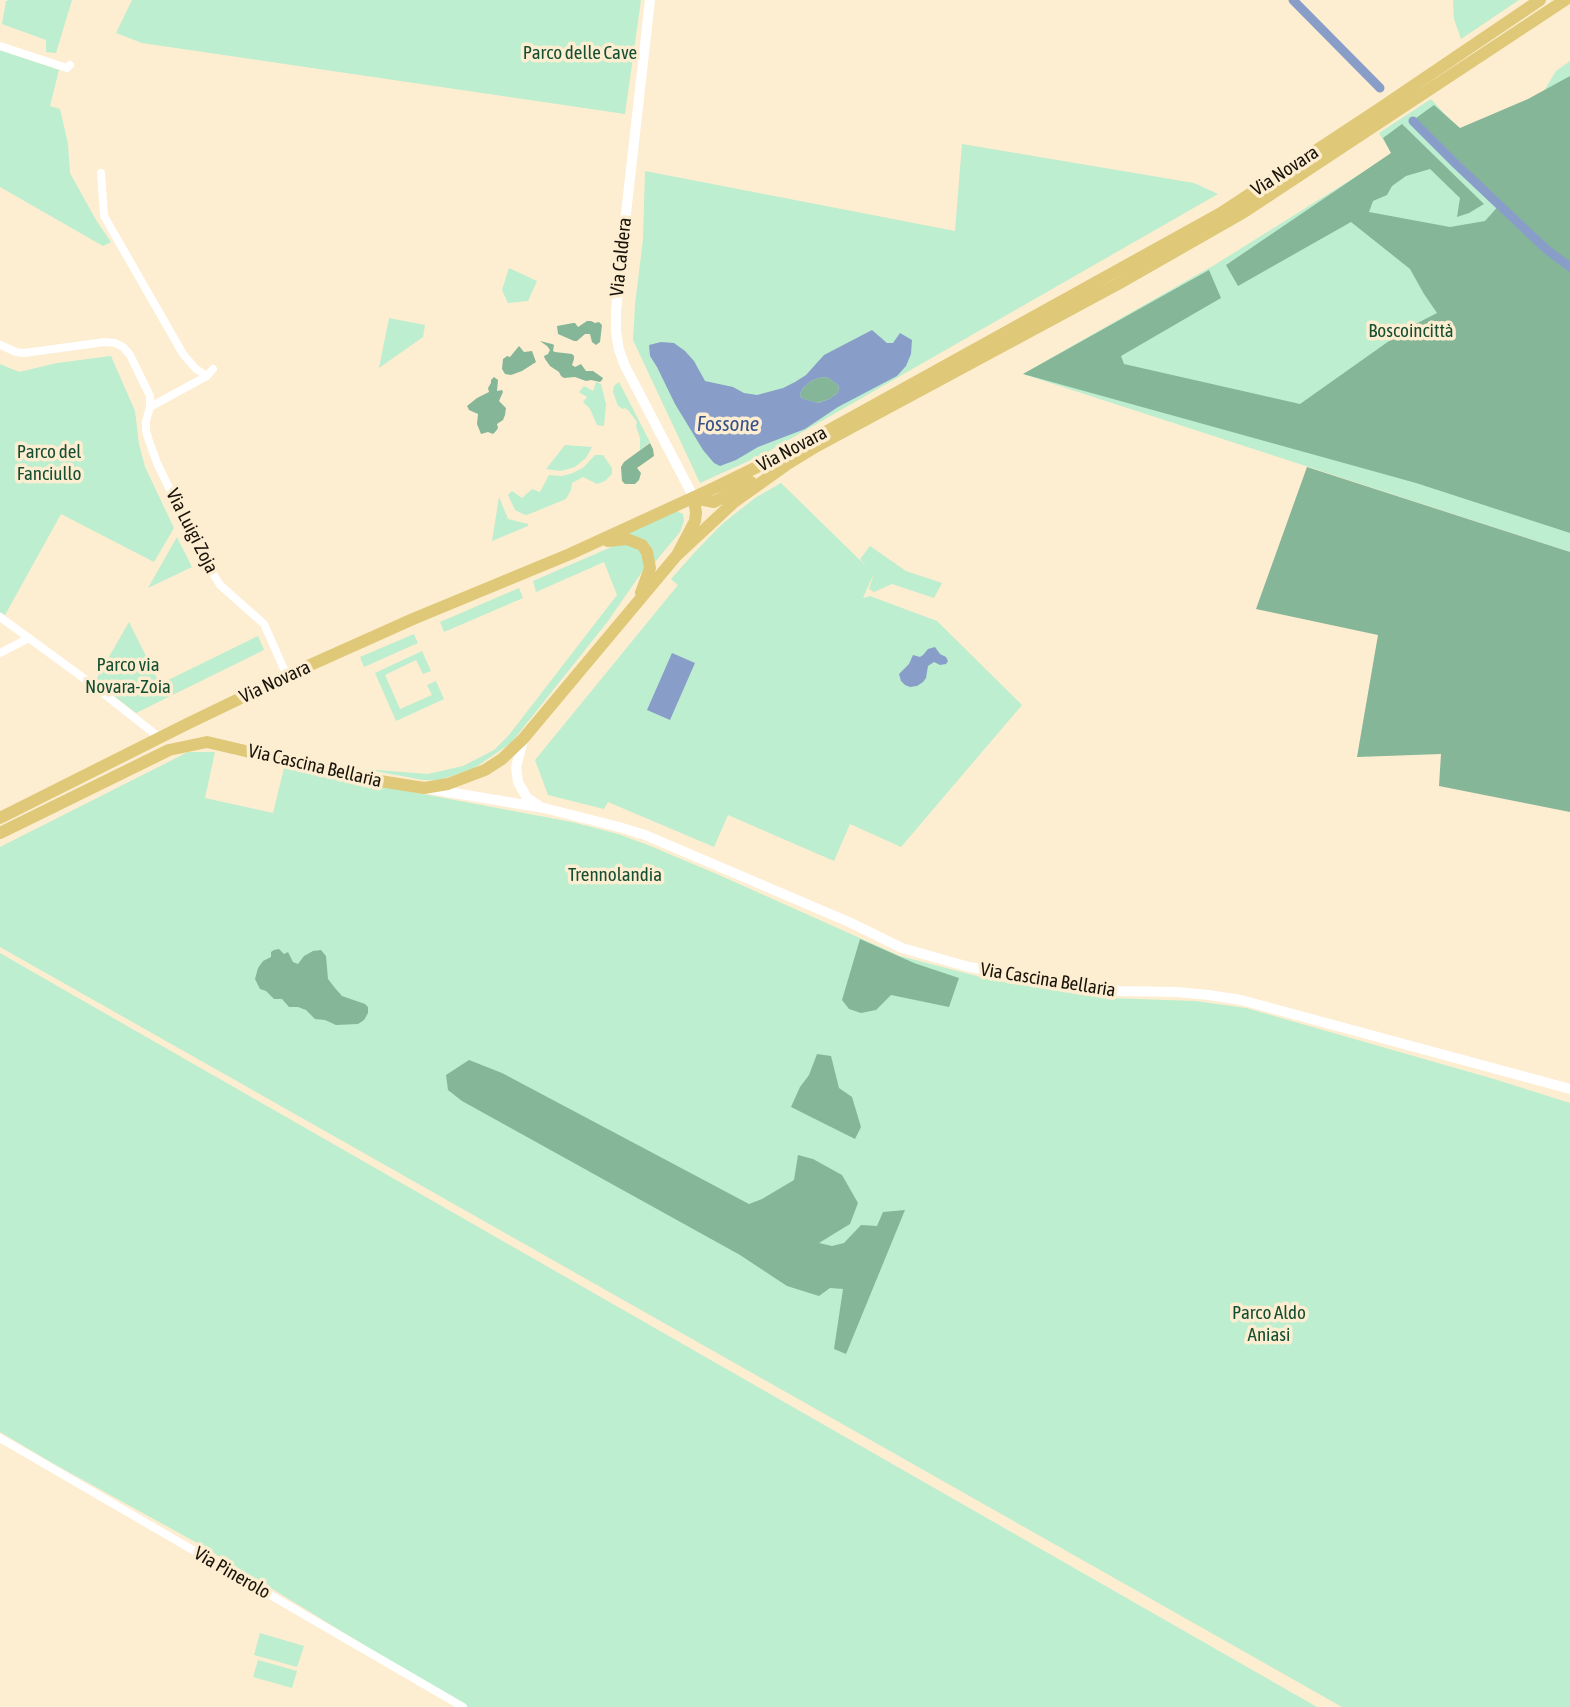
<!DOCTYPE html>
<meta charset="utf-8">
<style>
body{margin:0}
canvas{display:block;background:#fdedd1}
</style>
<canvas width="1570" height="1707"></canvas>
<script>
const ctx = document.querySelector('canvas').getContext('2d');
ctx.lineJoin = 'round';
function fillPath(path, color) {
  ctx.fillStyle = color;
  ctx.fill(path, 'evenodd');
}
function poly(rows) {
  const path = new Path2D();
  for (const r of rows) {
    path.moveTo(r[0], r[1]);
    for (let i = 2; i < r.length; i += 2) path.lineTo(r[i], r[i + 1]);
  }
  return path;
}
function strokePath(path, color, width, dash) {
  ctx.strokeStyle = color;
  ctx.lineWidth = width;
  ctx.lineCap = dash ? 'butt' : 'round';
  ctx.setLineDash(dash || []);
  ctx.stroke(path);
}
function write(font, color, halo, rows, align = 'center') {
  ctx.font = font + ' "Asap Condensed",sans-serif';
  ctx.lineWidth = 7;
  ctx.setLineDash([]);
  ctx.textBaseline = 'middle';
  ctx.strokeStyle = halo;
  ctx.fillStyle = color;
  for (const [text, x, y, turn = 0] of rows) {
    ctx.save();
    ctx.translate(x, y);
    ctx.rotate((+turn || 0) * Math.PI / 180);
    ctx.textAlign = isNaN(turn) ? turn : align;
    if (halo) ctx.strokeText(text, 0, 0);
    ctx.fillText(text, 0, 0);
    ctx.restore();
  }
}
const green = poly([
 [10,0,72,0,56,53,46,52,46,40,2,24,6,1],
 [132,0,641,0,625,114,142,43,116,33],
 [1453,0,1519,0,1461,39,1454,19],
 [0,50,59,70,50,106,60,109,68,144,70,173,96,220,111,242,103,246,0,187],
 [1570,61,1570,552,1023,374,1216,264,1392,154,1379,133,1431,99,1460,131,1542,94,1556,71],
 [962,144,1194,183,1218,194,764,454,700,483,633,340,635,305,643,239,645,171,955,231],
 [509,268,537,281,528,301,508,303,502,290],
 [389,318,425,325,423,337,379,368],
 [111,356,135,411,139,444,145,467,174,528,154,562,61,514,5,615,0,612,0,364,19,372,57,363],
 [596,382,601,384,606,404,604,426,597,425,590,409,583,402,587,397,579,392,584,386,593,391],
 [619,382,650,442,640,450,640,438,636,426,637,422,628,410,625,408,623,409,618,406,613,392,614,386],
 [565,445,592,447,586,458,575,467,561,471,546,469],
 [595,455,603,455,612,468,612,474,605,481,597,484,583,477,572,483,571,490,566,499,527,515,523,514,515,510,508,495,512,491,522,498,532,489,540,492,549,475,562,476,573,473,584,467],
 [781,483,867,567,860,559,870,546,906,571,942,583,934,598,892,584,874,592,869,589,874,573,863,598,870,596,937,621,1022,705,901,847,850,824,834,861,728,815,714,847,608,802,604,809,548,795,535,760,678,585,671,579,695,552,721,525,736,513,755,498],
 [499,497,508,519,528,524,528,526,492,541],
 [676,511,683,514,684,521,680,532,651,567,651,560,625,533],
 [177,537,192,567,148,588],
 [616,545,634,545,643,555,644,569,608,621,511,743,473,769,439,780,423,780,364,769,428,774,463,766,494,750,509,735,617,595,604,562,536,592,533,581],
 [519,588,523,598,444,632,440,622],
 [129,622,160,684,258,636,264,650,136,713,95,681],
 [414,634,418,643,364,667,360,657],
 [422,651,431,671,423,674,416,660,385,675,400,709,432,695,427,685,436,681,444,699,396,721,375,673],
 [188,752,215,752,205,798,273,813,284,768,572,822,618,834,648,845,719,875,900,956,992,980,1083,995,1108,998,1195,1001,1246,1008,1494,1079,1570,1103,1570,1707,1342,1707,0,947,0,847],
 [0,953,66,991,1317,1707,465,1707,199,1544,54,1464,0,1432],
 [260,1633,304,1646,297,1667,254,1655],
 [258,1660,297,1671,292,1688,253,1677]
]);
const forest = poly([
 [1570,76,1570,533,1416,483,1023,374,1209,270,1221,298,1121,356,1124,364,1300,404,1406,329,1437,313,1424,294,1410,269,1351,222,1238,286,1226,265,1391,153,1383,138,1402,124,1484,204,1469,213,1457,217,1460,198,1430,169,1406,176,1392,186,1387,195,1373,201,1369,212,1450,227,1485,221,1501,203,1416,118,1434,105,1460,128,1528,99],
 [587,321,591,321,595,323,599,322,602,325,600,342,596,345,592,342,590,334,585,334,577,341,574,341,558,334,557,326,573,323,575,323,578,327],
 [540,341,552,344,554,345,553,351,555,352,572,354,574,356,574,359,572,365,575,367,581,364,586,371,593,371,603,378,602,380,600,382,591,380,586,381,575,377,564,378,561,376,559,372,550,366,545,359,544,356,548,354,550,350,547,346],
 [519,346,524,352,532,351,536,362,522,371,511,375,505,374,502,369,503,359,507,356,510,357],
 [494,377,498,380,497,391,502,390,503,392,499,401,506,408,505,415,503,420,497,424,498,428,496,431,493,434,488,432,481,434,477,424,478,414,469,410,467,406,477,398,489,392,488,388,491,383,491,380],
 [827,377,838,385,839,390,838,393,829,399,817,403,801,398,800,394,803,388,811,381,818,378],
 [650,443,653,449,654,456,637,468,641,473,639,480,635,484,625,484,622,481,621,467,624,462],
 [1307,467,1570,552,1570,812,1439,786,1441,754,1357,757,1378,635,1256,609],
 [860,939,914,963,959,978,949,1007,891,995,876,1010,861,1013,849,1009,842,1000],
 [279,949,284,954,288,952,293,962,298,964,304,956,313,951,321,950,326,956,328,979,335,988,342,996,365,1004,368,1007,368,1013,364,1020,358,1024,336,1025,325,1020,315,1019,306,1010,298,1007,289,1007,282,999,274,999,266,991,260,989,255,979,258,968,263,961,271,957,271,952,274,950],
 [817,1054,831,1056,839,1088,852,1097,861,1127,855,1139,791,1107,800,1087,809,1075],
 [469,1060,502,1073,749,1204,762,1199,794,1180,798,1155,813,1159,842,1175,858,1203,850,1224,819,1243,832,1246,844,1243,861,1225,877,1226,883,1212,905,1210,846,1354,834,1349,843,1289,830,1288,819,1296,787,1286,740,1255,462,1101,448,1090,446,1075]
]);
const water = poly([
 [872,330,887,343,893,343,900,333,912,340,911,354,906,366,897,376,838,407,805,429,758,447,736,460,720,466,714,463,703,450,675,404,657,367,650,356,649,345,661,342,674,343,685,351,694,361,705,381,733,387,744,393,757,395,783,388,795,382,806,375,824,355],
 [827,377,838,385,839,389,838,393,829,399,818,403,801,398,800,394,803,388,811,381,818,378],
 [935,647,940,654,946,657,948,661,946,664,940,665,934,662,928,666,926,678,923,682,917,686,910,687,905,685,901,681,899,674,909,664,913,655,920,657,923,655,928,649],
 [672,653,695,663,670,720,647,710]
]);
const canal = poly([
 [1293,0,1380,88],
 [1413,121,1457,165,1546,249,1570,267]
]);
const minor = poly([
 [0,46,67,68,70,65],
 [101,173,104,216,183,354,196,369,207,376],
 [0,345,16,352,24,353,105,342,115,343,123,347,130,355,150,396,150,407,146,421,146,431,149,441,157,463,201,554,220,585,264,624,287,676],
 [150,407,207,376,213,369],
 [0,617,89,682,160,738],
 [0,653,29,638],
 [0,1438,463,1707]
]);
const tertiary = poly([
 [650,0,622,249,616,311,616,332,619,350,625,366,694,498],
 [523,740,516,767,518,782,527,798,538,805],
 [430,789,544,808,619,827,645,835,849,922,902,948,969,967,1119,991,1176,992,1209,995,1241,1000,1570,1089]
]);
const primary = poly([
 [694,498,714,502,751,482],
 [608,541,627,539,642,545,647,552,650,568,641,593],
 [677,555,734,502,786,465,817,446,1118,284,1244,212,1565,0],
 [0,818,187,724,299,670,413,619,570,554,714,488,802,445,1221,213,1379,109,1540,0],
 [0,833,169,750,207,742,361,778,424,788,448,784,485,770,502,759,523,739,677,555,695,521,696,513,694,498]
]);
const parkNames = [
 ["Parco delle Cave",580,53],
 ["Boscoincittà",1411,331],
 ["Parco del",49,452],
 ["Fanciullo",49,474],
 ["Parco via",128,665],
 ["Novara-Zoia",128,687],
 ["Trennolandia",615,875],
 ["Parco Aldo",1269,1313],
 ["Aniasi",1269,1335]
];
const streetNames = [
 ["Via Novara",1285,171,-33],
 ["Via Caldera",621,257,-84],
 ["Via Novara",792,449,-28],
 ["Via Luigi Zoja",192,531,63],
 ["Via Novara",275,682,-25],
 ["Via Cascina Bellaria",315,766,13],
 ["Via Cascina Bellaria",1048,980,9],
 ["Via Pinerolo",232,1573,30]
];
const waterNames = [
 ["Fossone",728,424]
];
fillPath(green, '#bdeecf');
fillPath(forest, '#85b698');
fillPath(water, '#889ec8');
strokePath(canal, '#889ec8', 9);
strokePath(minor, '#fff', 8);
strokePath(tertiary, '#fff', 10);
strokePath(primary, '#dfc978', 12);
write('19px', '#154f32', '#fdedd1', parkNames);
write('19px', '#19140a', '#fdedd1', streetNames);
write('italic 21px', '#375189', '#fdedd1', waterNames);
</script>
